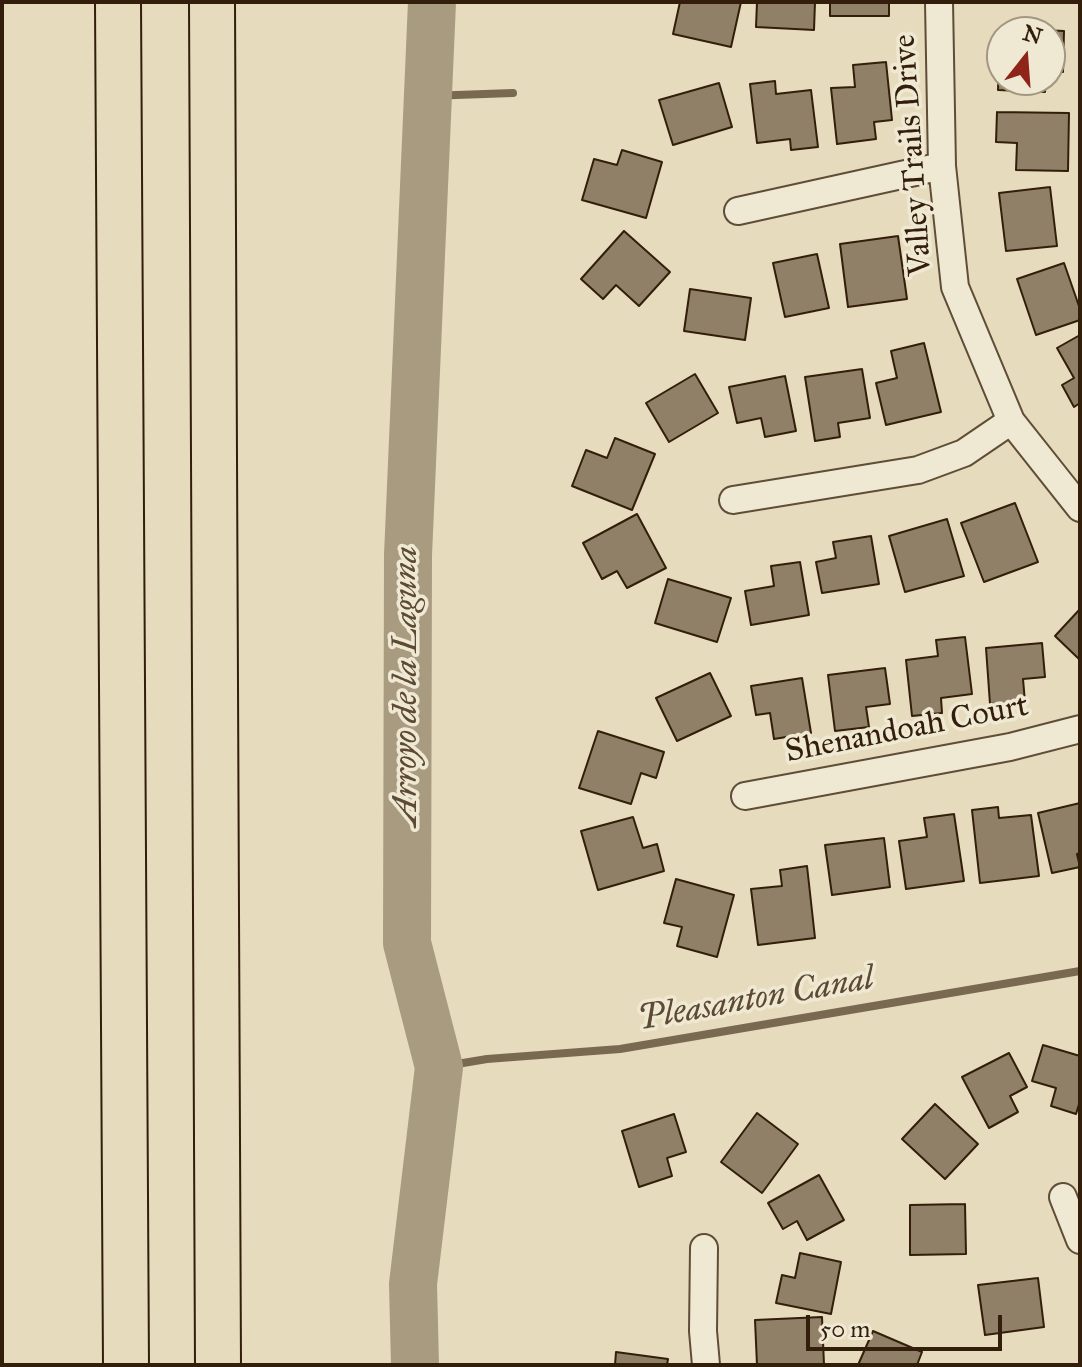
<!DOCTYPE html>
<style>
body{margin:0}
#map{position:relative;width:1082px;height:1367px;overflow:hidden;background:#e6dbbc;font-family:"IM FELL Great Primer",serif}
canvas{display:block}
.frame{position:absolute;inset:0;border:4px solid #321e0b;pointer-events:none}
.north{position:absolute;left:986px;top:16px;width:80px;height:80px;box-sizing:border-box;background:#efe8d3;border:2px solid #a39783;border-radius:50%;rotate:17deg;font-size:22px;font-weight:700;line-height:32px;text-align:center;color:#321e0b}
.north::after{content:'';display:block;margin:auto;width:28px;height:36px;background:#8f2418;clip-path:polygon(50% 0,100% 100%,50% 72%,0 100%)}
.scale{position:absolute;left:806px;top:1315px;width:196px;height:36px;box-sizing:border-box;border:4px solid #321e0b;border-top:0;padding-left:10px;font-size:24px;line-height:28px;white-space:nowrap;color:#321e0b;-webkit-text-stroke:6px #efe8d3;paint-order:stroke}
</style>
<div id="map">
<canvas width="1082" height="1367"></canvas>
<div class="frame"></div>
<div class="north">N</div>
<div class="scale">50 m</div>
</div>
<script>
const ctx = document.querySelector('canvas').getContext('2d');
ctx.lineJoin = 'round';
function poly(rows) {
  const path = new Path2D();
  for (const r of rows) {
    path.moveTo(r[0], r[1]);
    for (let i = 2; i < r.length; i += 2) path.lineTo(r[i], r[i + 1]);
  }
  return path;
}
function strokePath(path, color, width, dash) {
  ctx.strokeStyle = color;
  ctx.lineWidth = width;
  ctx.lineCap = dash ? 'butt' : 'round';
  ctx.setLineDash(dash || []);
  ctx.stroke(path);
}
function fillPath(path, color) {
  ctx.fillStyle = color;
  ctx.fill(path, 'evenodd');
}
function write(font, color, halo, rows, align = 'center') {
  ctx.font = font + ' "IM FELL Great Primer",serif';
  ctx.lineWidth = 7;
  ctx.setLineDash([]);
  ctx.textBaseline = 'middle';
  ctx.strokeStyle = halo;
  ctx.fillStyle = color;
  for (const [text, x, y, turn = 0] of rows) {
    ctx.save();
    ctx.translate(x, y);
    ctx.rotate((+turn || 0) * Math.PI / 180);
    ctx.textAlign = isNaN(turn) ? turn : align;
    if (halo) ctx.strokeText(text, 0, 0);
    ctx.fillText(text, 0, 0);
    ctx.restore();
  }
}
const stream = poly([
 [428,96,513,93],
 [439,1067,487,1059,620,1049,1080,971]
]);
const river = poly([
 [415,1365,413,1284,439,1067,407,943,408,555,432,2]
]);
const building = poly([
 [680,2,741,2,731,47,673,34,680,2],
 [757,2,815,2,814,30,756,27,757,2],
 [830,2,889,2,889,16,830,16,830,2],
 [1000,28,1064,31,1063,72,1050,71,1050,32,1002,32,1002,80,1046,80,1045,92,998,90,1000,28],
 [886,62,892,120,874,122,876,139,837,144,831,88,855,87,853,65,886,62],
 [775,81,776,94,811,90,818,147,791,150,790,139,757,143,750,84,775,81],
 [719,83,732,127,673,145,659,100,719,83],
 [997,112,1069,113,1068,171,1016,170,1017,143,996,142,997,112],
 [622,150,662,162,646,218,582,200,594,159,617,165,622,150],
 [1050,187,1057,246,1006,251,999,193,1050,187],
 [624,231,670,272,639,306,616,285,603,299,581,279,624,231],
 [898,236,907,299,848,307,840,244,898,236],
 [817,254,829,308,785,317,773,263,817,254],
 [1064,263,1080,309,1080,320,1036,335,1017,279,1064,263],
 [690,289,751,298,745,340,684,331,690,289],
 [1080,335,1080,403,1074,407,1062,385,1074,378,1057,348,1080,335],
 [924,343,941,412,886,425,876,383,897,378,891,351,924,343],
 [862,369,870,418,838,423,840,437,815,441,805,377,862,369],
 [695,374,718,413,669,442,646,403,695,374],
 [785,376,796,431,765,437,761,418,737,423,729,387,785,376],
 [615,438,655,454,632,510,572,486,586,450,607,458,615,438],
 [1015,503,1038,562,984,582,961,523,1015,503],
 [637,514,666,568,627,588,617,571,602,579,583,543,637,514],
 [947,519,964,576,905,592,889,536,947,519],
 [871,536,879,584,822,593,816,562,836,558,833,542,871,536],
 [800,562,809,615,751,625,745,591,774,586,771,566,800,562],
 [668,579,731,598,717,642,655,623,668,579],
 [1080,609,1080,660,1055,636,1080,609],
 [965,637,972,694,941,698,942,713,912,716,906,660,938,656,936,640,965,637],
 [1042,643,1045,677,1023,679,1025,702,990,704,986,648,1042,643],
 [885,668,890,704,866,707,869,727,835,731,828,675,885,668],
 [710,673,731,716,677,741,656,698,710,673],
 [802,678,811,733,774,739,770,713,756,715,751,686,802,678],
 [598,731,664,752,656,778,641,773,631,804,579,788,598,731],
 [1080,803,1080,853,1077,854,1080,867,1052,873,1038,813,1080,803],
 [998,807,999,818,1031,815,1039,876,980,883,972,810,998,807],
 [954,814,964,881,906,889,899,841,927,837,924,818,954,814],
 [633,817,643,848,657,844,664,871,598,890,581,831,633,817],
 [884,838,890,887,832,895,825,845,884,838],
 [807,866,815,938,758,945,751,889,782,886,780,870,807,866],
 [676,879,734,895,717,957,677,946,682,927,664,923,676,879],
 [1043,1045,1080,1056,1080,1101,1076,1114,1051,1106,1056,1088,1032,1081,1043,1045],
 [1009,1053,1027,1087,1010,1096,1018,1112,989,1128,962,1077,1009,1053],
 [935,1104,978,1144,945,1179,902,1139,935,1104],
 [757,1113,798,1144,762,1193,721,1162,757,1113],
 [674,1114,686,1152,667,1158,672,1176,639,1187,622,1131,674,1114],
 [819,1175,844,1220,807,1240,797,1221,783,1229,768,1203,819,1175],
 [965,1204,966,1254,910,1255,910,1205,965,1204],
 [800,1253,841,1262,831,1314,776,1303,782,1275,795,1278,800,1253],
 [1038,1278,1044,1327,985,1335,978,1285,1038,1278],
 [822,1317,824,1365,757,1365,755,1320,822,1317],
 [873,1331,922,1352,917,1365,858,1365,873,1331],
 [616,1352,668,1359,667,1365,615,1365,616,1352]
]);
const street = poly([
 [939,2,942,166,955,287,1011,421,1080,508],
 [738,211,942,166],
 [733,500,918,470,964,453,1011,421],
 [745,796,1010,747,1080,729],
 [1063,1197,1080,1240],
 [704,1248,703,1331,706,1365]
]);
const highway = poly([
 [118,2,126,1365],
 [212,2,218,1365]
]);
const streetNames = [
 ["Valley Trails Drive",914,155,-94],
 ["Shenandoah Court",907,730,-11]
];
const waterNames = [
 ["Arroyo de la Laguna",408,686,-90],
 ["Pleasanton Canal",756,1000,-10]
];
strokePath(stream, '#796951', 8);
strokePath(river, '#a99b80', 48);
fillPath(building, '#908067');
strokePath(building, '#321e0b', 2);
strokePath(street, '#5f4d37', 30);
strokePath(highway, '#321e0b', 48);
strokePath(street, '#efe8d3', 26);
strokePath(highway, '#e6dbbc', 44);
write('32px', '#321e0b', '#efe8d3', streetNames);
write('italic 34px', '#5c4a34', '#efe8d3', waterNames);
</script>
